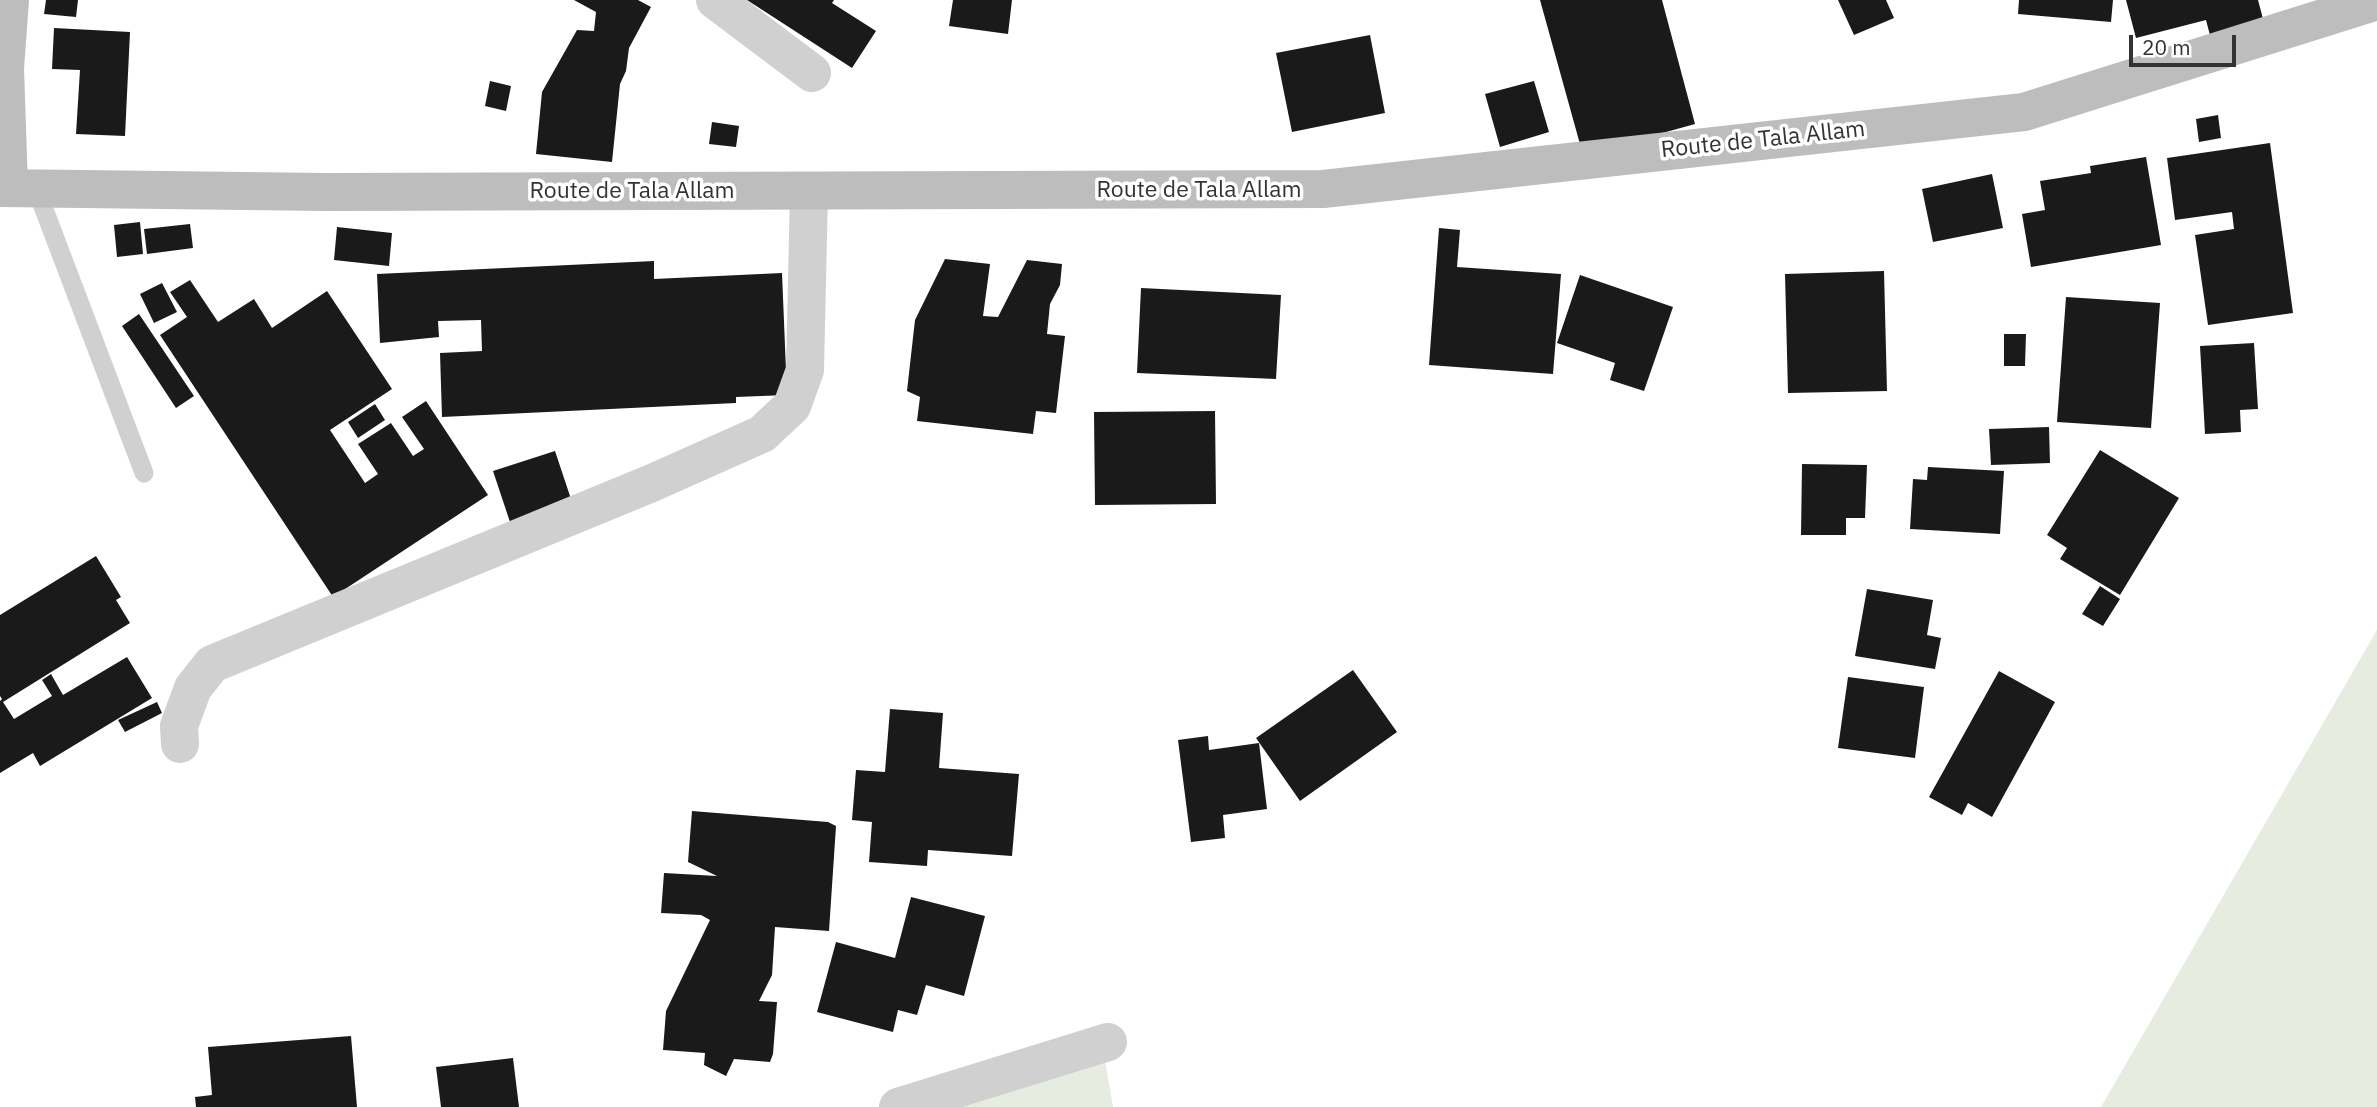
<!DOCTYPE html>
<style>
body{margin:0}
#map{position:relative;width:2377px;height:1107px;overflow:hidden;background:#fff;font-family:"IBM Plex Sans",sans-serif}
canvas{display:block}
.scale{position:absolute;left:2129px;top:35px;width:107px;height:32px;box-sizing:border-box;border:4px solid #333;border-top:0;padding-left:9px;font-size:21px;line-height:24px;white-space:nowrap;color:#333;-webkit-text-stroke:5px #fff;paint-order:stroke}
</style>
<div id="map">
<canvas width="2377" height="1107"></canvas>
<div class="scale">20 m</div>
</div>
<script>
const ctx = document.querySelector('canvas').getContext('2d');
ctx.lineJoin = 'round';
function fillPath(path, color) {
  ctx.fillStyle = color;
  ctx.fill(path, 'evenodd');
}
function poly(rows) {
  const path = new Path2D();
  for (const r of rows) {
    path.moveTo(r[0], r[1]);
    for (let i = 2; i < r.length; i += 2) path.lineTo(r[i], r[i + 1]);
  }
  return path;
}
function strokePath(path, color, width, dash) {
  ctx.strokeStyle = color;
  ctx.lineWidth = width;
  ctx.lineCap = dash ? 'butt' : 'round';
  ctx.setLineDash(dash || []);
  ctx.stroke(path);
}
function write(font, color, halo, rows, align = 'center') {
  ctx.font = font + ' "IBM Plex Sans",sans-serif';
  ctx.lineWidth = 7;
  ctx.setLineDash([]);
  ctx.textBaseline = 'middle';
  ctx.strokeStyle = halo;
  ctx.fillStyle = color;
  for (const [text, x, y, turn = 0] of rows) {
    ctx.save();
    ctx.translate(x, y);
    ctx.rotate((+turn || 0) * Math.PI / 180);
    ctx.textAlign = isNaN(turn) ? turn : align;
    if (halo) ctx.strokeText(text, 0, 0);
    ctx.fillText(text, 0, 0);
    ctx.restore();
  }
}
const green = poly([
 [2377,630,2377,1107,2101,1107],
 [1104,1055,1113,1107,901,1107]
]);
const building = poly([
 [46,0,78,0,76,17,44,14],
 [574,0,638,0,651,7,629,48,626,71,620,84,612,162,536,154,542,92,577,30,594,31,596,12],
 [747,0,834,0,832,3,876,31,852,68],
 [953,0,1012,0,1008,34,949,26],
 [1540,0,1662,0,1695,124,1583,155],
 [1838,0,1886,0,1894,18,1854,35],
 [2019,0,2113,0,2111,22,2018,14],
 [2126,0,2258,0,2266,30,2212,43,2206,20,2136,38],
 [54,28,130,32,125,136,76,134,80,70,52,69],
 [1370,35,1385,113,1292,132,1276,53],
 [490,81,511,86,506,111,485,106],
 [1534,81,1549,132,1500,147,1485,94],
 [2218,115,2221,138,2199,142,2196,119],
 [712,122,739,126,736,147,709,144],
 [2270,143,2293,313,2208,325,2195,235,2234,229,2232,212,2175,220,2167,158],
 [2146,157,2161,245,2031,267,2022,214,2045,210,2040,181,2091,173,2090,166],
 [1992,174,2003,228,1933,242,1922,189],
 [140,222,143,254,117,257,114,225],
 [190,224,193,248,147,254,144,229],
 [337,227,392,233,389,266,334,260],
 [1439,228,1460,230,1457,267,1561,274,1553,374,1429,365],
 [945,259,990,264,983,316,998,317,1027,260,1062,264,1060,285,1050,304,1047,334,1065,336,1056,413,1036,411,1033,434,917,421,920,397,907,391,915,320],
 [654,261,654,279,782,273,787,395,736,397,736,403,442,417,440,353,482,351,481,320,438,321,439,337,380,343,377,274],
 [1884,271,1887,391,1788,393,1785,274],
 [1580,275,1673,307,1644,391,1610,380,1615,363,1557,343],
 [190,280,218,322,254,299,272,328,327,291,392,389,330,430,365,483,378,474,358,444,391,423,413,456,424,449,402,417,426,401,488,495,333,597,160,335,187,317,170,292],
 [162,283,177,312,154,323,140,294],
 [1141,288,1281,295,1276,379,1137,373],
 [2066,297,2160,303,2151,428,2057,422],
 [139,314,194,396,176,408,122,326],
 [2004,334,2026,334,2025,366,2004,366],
 [2254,343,2258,409,2240,410,2241,432,2205,434,2200,346],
 [375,404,385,420,358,438,348,422],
 [1215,411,1216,504,1095,505,1094,412],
 [2049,427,2050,463,1991,465,1989,429],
 [2100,450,2179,498,2120,595,2060,559,2067,548,2047,535],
 [555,451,572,502,510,522,493,471],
 [1802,464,1867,465,1865,518,1846,518,1846,535,1801,535],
 [1928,467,2004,471,2000,534,1910,529,1913,479,1927,480],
 [96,556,121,597,116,600,130,623,3,702,14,719,52,696,42,680,51,674,63,695,127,657,152,698,40,766,33,753,0,773,0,701,2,699,0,696,0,615],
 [2100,586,2120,599,2103,626,2082,614],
 [1867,589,1933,600,1927,635,1941,638,1935,669,1855,656],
 [1353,670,1397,732,1300,801,1256,738],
 [1999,671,2055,702,1992,817,1968,803,1962,815,1929,797],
 [1848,677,1924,687,1915,758,1838,748],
 [157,702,162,713,125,732,118,720],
 [890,709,943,713,939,768,1019,774,1012,856,928,850,927,866,869,862,872,822,852,820,856,770,885,772],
 [1208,736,1209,750,1259,743,1267,809,1223,815,1225,838,1191,842,1178,740],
 [692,811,828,822,836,826,829,931,775,927,772,975,759,1001,777,1002,773,1054,770,1062,734,1059,726,1076,704,1065,705,1053,663,1050,666,1011,710,920,701,915,661,913,664,873,717,876,688,862],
 [911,897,985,916,964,996,926,985,917,1015,898,1010,893,1032,817,1012,836,942,895,958],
 [351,1036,357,1107,196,1107,195,1097,212,1095,208,1047],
 [513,1058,519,1107,441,1107,436,1067]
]);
const lane = poly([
 [36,188,144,473]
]);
const street = poly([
 [715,0,812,73],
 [180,744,179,726,193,688,212,664,652,483,762,434,792,406,805,370,809,191],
 [898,1107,1108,1042]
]);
const secondary = poly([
 [0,188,326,192,1323,189,2024,112,2377,1],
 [9,188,5,68,10,0]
]);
const streetNames = [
 ["Route de Tala Allam",1763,140,-6],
 ["Route de Tala Allam",1199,190],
 ["Route de Tala Allam",632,191]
];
fillPath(green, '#e6ecdf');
fillPath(building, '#1a1a1a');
strokePath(lane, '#d0d0d0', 19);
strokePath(street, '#d0d0d0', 38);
strokePath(secondary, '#bdbdbd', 38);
write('23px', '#333', '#fff', streetNames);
</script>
